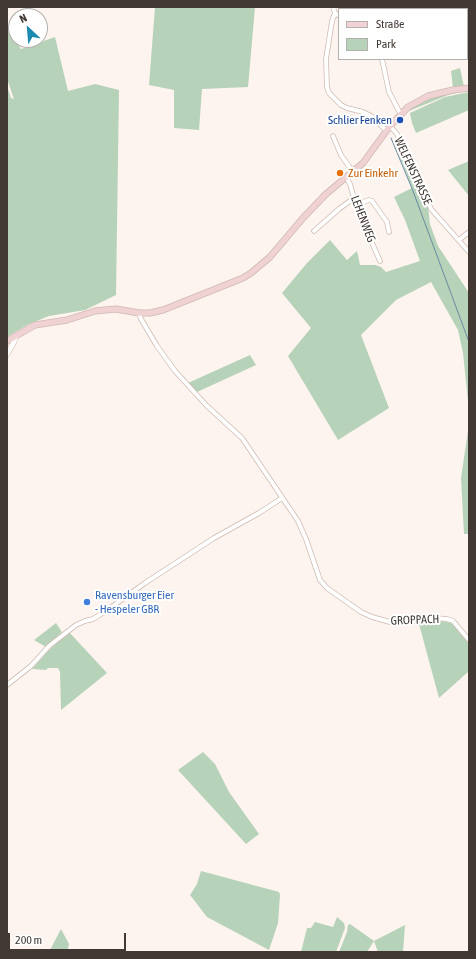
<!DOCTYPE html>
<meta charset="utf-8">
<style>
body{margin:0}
#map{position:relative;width:476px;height:959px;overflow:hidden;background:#fdf4f0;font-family:"Asap Condensed",sans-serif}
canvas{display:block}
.frame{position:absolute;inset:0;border:8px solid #423935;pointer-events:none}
.legend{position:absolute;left:338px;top:8px;width:130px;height:52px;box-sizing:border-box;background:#fff;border:1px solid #b3b0ae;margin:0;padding:5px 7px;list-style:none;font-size:12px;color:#423935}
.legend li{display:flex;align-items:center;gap:8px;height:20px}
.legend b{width:20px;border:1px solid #b3b0ae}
.north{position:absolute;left:8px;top:8px;width:40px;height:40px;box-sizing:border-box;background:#fff;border:1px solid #b3b0ae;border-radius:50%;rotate:334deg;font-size:11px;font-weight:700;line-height:16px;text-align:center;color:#423935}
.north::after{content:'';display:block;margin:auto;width:14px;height:18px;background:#1b8ab0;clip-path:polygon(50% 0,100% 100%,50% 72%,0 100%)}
.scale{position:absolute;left:8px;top:933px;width:118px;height:18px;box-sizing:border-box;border:2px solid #423935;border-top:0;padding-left:5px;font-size:12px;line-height:14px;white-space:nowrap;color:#423935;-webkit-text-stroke:3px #fff;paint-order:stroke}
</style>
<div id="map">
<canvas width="476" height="959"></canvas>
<div class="frame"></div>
<ul class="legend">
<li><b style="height:5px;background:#f0d1d4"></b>Straße</li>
<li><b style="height:11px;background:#b6d2b8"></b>Park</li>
</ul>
<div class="north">N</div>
<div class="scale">200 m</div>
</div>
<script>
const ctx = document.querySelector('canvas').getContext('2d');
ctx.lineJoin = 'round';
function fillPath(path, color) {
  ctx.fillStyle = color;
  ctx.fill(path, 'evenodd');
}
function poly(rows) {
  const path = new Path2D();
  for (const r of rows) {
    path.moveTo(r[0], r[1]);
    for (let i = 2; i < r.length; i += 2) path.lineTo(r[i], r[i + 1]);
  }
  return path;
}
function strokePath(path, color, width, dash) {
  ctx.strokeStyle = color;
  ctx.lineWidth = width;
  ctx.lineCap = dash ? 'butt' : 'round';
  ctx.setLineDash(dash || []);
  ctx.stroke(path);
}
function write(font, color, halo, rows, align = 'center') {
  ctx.font = font + ' "Asap Condensed",sans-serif';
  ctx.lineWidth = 4;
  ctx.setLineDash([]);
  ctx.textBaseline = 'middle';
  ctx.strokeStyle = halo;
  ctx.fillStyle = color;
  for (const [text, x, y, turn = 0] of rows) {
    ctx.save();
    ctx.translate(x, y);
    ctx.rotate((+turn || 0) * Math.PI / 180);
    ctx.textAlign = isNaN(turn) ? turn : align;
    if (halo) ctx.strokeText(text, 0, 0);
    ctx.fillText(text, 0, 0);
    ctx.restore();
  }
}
const green = poly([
 [155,7,255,7,248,87,202,89,199,130,174,128,174,90,149,85],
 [7,28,21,49,55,37,68,91,95,84,119,90,116,295,85,310,49,316,29,324,7,337,7,86,11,98,14,99,7,79],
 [460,68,464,87,453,88,451,71],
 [469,90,448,95,409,111,411,107,422,102,441,95],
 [469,92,469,110,416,133,412,123,410,113,445,97],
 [394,143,403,151,428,206,430,224,438,246,469,293,469,411,463,353,458,330,431,282,396,300,361,335,389,408,338,440,288,356,311,328,282,293,307,263,330,240,347,260,357,251,360,265,375,265,381,267,386,272,420,261,405,220,394,197,412,188],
 [469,161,469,196,448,170],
 [250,355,256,365,197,392,188,383],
 [469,424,469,534,464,534,461,478],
 [436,620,452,623,469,643,469,671,439,698,419,624],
 [56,623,62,632,46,647,34,640],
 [69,632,107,673,61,710,60,672,58,668,48,668,46,670,32,669,49,650],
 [203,752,215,764,229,792,259,834,246,844,178,770],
 [201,871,279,892,280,895,278,923,269,950,207,917,190,895,197,884],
 [337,917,344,923,345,928,336,952,301,952,307,928,311,928,315,922,333,927],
 [350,924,374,941,405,925,403,952,378,952,374,941,367,952,339,952,347,932,348,925],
 [61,929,69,944,67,952,49,952]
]);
const stream = poly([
 [391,138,413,191,469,342]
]);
const minor = poly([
 [333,7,335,13,339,16],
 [393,9,394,7],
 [335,13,332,21,326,59,327,87,329,93,341,105,347,108,363,112,371,116,387,131],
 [382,59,389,92,401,115],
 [390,126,397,134,404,148,431,209,469,252],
 [333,136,341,155,353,172],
 [346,177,350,184,354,198,358,204,369,236,380,261],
 [358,204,369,200,372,201,387,222,389,232],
 [314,231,339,209,354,198],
 [459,240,469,232],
 [139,313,141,319,157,346,175,371,207,406,242,438,298,521,306,539,320,580,327,588,361,612,372,617,390,622,402,623,434,618,447,619,453,621,469,640],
 [7,685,31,666,49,646,76,625,85,621,93,619,106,611,145,583,214,538,259,513,282,498]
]);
const tertiary = poly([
 [7,354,13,344,16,336]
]);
const secondary = poly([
 [7,341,35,325,67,320,95,311,116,309,139,313,150,313,163,310,243,278,251,273,270,257,303,218,326,194,363,163,390,126,408,107,428,96,453,90,469,88]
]);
const markers = [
 [400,120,4,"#1a4fb4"],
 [340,173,4,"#e8710a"],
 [87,602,4,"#3f7fe0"]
];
const transitNames = [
 ["Schlier Fenken",392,120]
];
const streetNames = [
 ["WELFENSTRASSE",413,171,65],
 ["LEHENWEG",363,219,69],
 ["GROPPACH",415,620,-2]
];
const foodNames = [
 ["Zur Einkehr",348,173]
];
const shopNames = [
 ["Ravensburger Eier",95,595],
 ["- Hespeler GBR",95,609]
];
fillPath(green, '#b6d2b8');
strokePath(stream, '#698ba2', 1);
strokePath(minor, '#cfbab0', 5.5);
strokePath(tertiary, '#cfbab0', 6);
strokePath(secondary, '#cfbab0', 7);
strokePath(minor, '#fff', 4);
strokePath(tertiary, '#fff', 5);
strokePath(secondary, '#f0d1d4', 5.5);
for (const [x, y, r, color] of markers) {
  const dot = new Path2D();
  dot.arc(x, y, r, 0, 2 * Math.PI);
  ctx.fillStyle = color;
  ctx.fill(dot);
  strokePath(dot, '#fff', 1.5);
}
write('12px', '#164399', '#fff', transitNames, 'right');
write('12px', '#423935', '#fff', streetNames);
write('12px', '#c56008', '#fff', foodNames, 'left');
write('12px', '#366cbe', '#fff', shopNames, 'left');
</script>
